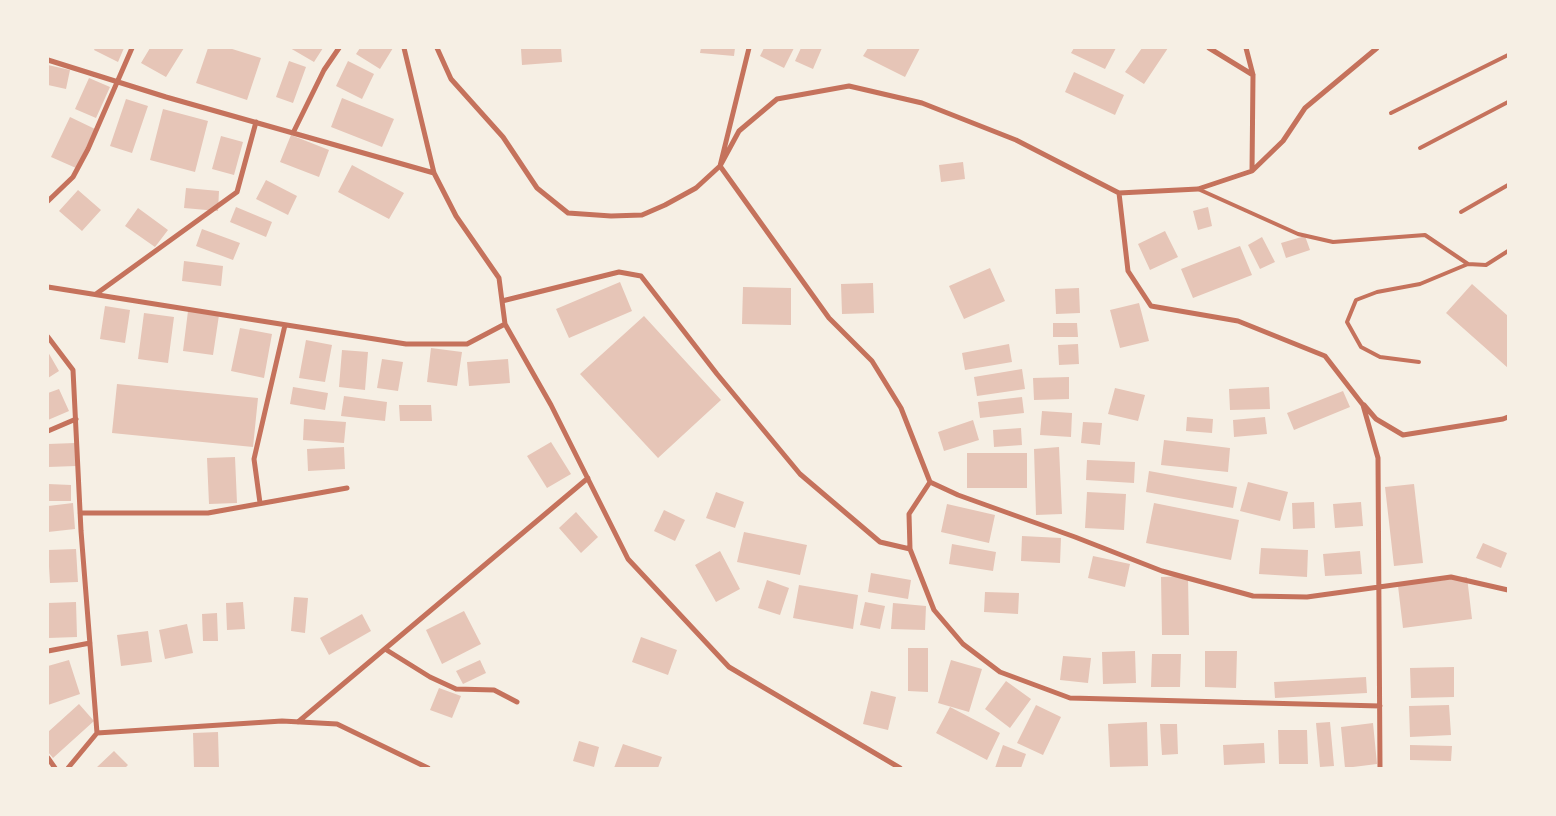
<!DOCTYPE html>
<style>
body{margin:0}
#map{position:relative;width:1556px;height:816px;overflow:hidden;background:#f6efe4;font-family:Raleway,sans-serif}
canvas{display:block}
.frame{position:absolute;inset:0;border:49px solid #f6efe4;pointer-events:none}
</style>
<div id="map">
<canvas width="1556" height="816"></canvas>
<div class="frame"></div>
</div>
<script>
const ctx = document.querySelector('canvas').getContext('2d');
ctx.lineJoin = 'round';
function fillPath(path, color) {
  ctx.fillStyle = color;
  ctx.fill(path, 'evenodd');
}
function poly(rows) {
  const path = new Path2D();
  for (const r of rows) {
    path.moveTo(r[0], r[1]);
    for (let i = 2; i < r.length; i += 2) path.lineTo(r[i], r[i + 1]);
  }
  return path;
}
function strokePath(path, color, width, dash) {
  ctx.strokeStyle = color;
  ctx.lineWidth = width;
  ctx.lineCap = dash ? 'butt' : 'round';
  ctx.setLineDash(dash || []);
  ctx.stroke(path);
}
const building = poly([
 [95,48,124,48,118,62,94,50],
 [150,48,184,48,166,77,141,63],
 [208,48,229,48,261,58,247,100,196,83],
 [290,48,323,48,314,62],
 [360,48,393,48,380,69,356,54],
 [539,48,561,48,562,62,522,65,521,49],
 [701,48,735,48,734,56,700,53],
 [764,48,794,48,784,68,760,56],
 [801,48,822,48,813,69,795,61],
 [868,48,920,48,905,77,863,56],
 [1074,48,1116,48,1105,69,1071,53],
 [1142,48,1168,48,1144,84,1125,72],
 [289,61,306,67,293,103,276,97],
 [348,61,374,74,362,99,336,86],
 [48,65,70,70,66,89,48,85],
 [1074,72,1124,95,1115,115,1065,92],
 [89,78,110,87,96,118,75,109],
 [342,98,394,119,382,147,331,127],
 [126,99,148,106,132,153,110,146],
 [163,109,208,121,195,172,150,160],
 [70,117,95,129,76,168,51,157],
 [291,135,329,150,319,177,280,162],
 [221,136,243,142,234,175,212,169],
 [963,162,965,179,941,182,939,165],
 [352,165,404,193,389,219,338,192],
 [266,180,297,196,288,215,256,199],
 [186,188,219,191,218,211,184,208],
 [78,190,101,210,82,231,59,211],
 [236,207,272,222,266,237,230,222],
 [1208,207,1212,226,1198,230,1193,211],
 [138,208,168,230,155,247,125,226],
 [202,229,240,243,233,260,196,246],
 [1165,231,1178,257,1150,270,1138,244],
 [1305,236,1310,250,1286,258,1281,243],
 [1262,237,1275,262,1260,269,1248,245],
 [1240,246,1252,275,1193,298,1181,269],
 [184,261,223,266,221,286,182,281],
 [990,268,1005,301,964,319,949,286],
 [620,282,632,311,569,338,556,309],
 [873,283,874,313,842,314,841,284],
 [1472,284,1508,316,1508,368,1446,313],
 [743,287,791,288,791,325,742,324],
 [1079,288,1080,313,1056,314,1055,289],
 [1139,303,1149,341,1120,348,1110,310],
 [105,306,130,310,125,343,100,339],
 [188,311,219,315,213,355,183,351],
 [144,313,174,317,168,363,138,359],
 [644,316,721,400,658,458,580,374],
 [1053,323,1077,323,1078,337,1053,337],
 [240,328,272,334,264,378,231,371],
 [306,340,332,345,325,382,299,378],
 [1009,344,1012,362,965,370,962,353],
 [1078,344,1079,364,1059,365,1058,345],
 [431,348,462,352,457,386,427,382],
 [342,350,368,352,365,390,339,387],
 [48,352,59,371,48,378],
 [382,359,403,362,398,391,377,388],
 [508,359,510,383,469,386,467,362],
 [1022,369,1025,389,977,396,974,377],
 [1069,377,1069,399,1034,400,1033,378],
 [117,384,258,398,253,447,112,433],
 [293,387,328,393,325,410,290,404],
 [1269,387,1270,409,1230,410,1229,389],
 [1115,388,1145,395,1138,421,1108,414],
 [59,389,69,411,48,420,48,393],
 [1343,391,1350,407,1294,430,1287,413],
 [344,396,387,402,385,421,341,416],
 [1022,397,1024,413,980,418,978,402],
 [399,405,431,405,432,421,400,421],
 [1042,411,1072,413,1071,437,1040,435],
 [1187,417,1213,419,1212,433,1186,431],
 [1265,417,1267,434,1234,437,1233,420],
 [304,419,346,422,344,443,303,440],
 [973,420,979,440,944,451,938,432],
 [1083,422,1102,423,1100,445,1081,443],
 [1021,428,1022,445,994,447,993,430],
 [1164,440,1230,448,1228,472,1161,465],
 [551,442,571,474,547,488,527,456],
 [75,443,76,466,48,467,48,444],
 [344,447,345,469,308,471,307,449],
 [1059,447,1062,514,1036,515,1034,449],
 [967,453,1027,453,1027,488,967,488],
 [235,457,237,503,209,504,207,458],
 [1087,460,1135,462,1134,483,1086,480],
 [1149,471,1237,487,1233,508,1146,492],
 [1248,482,1288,492,1280,521,1240,511],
 [48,484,71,485,71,501,48,501],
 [1414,484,1423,563,1394,566,1385,487],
 [716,492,744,502,735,528,706,518],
 [1087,492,1126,494,1124,530,1085,528],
 [1314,502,1315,528,1293,529,1292,503],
 [1361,502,1363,526,1335,528,1333,504],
 [73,503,75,529,48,532,48,506],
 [1154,503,1239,520,1231,560,1146,543],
 [947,504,995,515,989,543,941,532],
 [664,510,685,520,675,541,654,531],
 [576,512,598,537,581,553,559,528],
 [744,532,807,545,800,575,737,562],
 [1022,536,1061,538,1060,563,1021,561],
 [1483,543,1507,553,1501,568,1476,558],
 [952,544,996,552,993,571,949,564],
 [1261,548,1308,550,1307,577,1259,574],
 [76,549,78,582,50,583,48,550],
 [720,551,740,589,716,602,695,565],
 [1360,551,1362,574,1325,576,1323,554],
 [1093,556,1130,564,1125,587,1088,578],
 [871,573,911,580,908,599,868,592],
 [1188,576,1189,635,1162,635,1161,577],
 [1467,577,1472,619,1403,628,1398,586],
 [767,580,789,588,780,615,758,608],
 [799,585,858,595,853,629,793,618],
 [985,592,1019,593,1018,614,984,612],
 [294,597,308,598,305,633,291,631],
 [76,602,77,637,48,638,48,603],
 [243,602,245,629,227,630,226,603],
 [865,602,885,606,880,629,860,625],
 [893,603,926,606,925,630,891,629],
 [464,611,481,644,442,664,426,630],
 [217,613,218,641,203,641,202,614],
 [362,614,371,631,329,655,320,638],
 [187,624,193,653,165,659,159,630],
 [148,631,152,662,121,666,117,635],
 [641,637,677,650,668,675,632,662],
 [908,648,928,648,928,692,908,691],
 [1135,651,1136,683,1103,684,1102,652],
 [1205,651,1237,651,1236,688,1205,687],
 [1152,654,1181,654,1180,687,1151,687],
 [1063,656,1091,658,1088,683,1060,680],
 [69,660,80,694,48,705,48,666],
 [480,660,486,673,463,684,456,671],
 [951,660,982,669,969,712,938,703],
 [1454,667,1454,697,1411,698,1410,668],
 [1366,677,1367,693,1275,698,1274,682],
 [1006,681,1031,699,1010,728,985,709],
 [439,688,461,696,452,718,430,710],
 [871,691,896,697,888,730,863,724],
 [79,704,94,721,53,758,48,752,48,732],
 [1036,705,1061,717,1043,755,1017,743],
 [1449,705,1451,735,1410,737,1409,706],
 [950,707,1000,733,987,760,936,733],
 [1147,722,1148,766,1110,767,1108,724],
 [1330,722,1334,766,1320,767,1316,723],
 [1373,723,1377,764,1345,768,1341,727],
 [1160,724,1177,724,1178,754,1162,755],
 [1278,730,1307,730,1308,764,1279,764],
 [218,732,219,768,194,768,193,733],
 [579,741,599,747,594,767,573,761],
 [1264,743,1265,763,1224,765,1223,745],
 [623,744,662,757,658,768,614,768],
 [1003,745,1026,754,1021,768,995,768],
 [1410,745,1452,746,1451,761,1410,760],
 [114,751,128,765,125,768,96,768]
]);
const service = poly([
 [1391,113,1508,55],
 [1420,148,1508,102],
 [1198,189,1298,234,1333,242,1425,235,1468,264,1486,265,1508,251],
 [1461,212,1508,185],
 [1419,362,1380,357,1361,347,1347,322,1356,300,1377,292,1420,284,1468,264]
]);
const minor = poly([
 [437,48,451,79,503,137,537,188,568,213,611,216,642,215,665,205,696,188,720,166,739,131,777,99,849,86,922,103,1016,140,1119,193,1128,271,1151,306,1238,321,1325,356,1363,405,1378,458,1380,768],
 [749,48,720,166,829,318,872,361,901,408,930,482,958,495,1075,537,1162,571,1253,596,1307,597,1451,577,1508,590],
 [1209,48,1253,75],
 [1246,48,1253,75,1252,171],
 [48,60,166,97,434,173],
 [293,133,324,70,339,48],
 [1119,193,1198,189,1252,171,1283,141,1305,108,1377,48],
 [48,201,73,177,88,149,132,48],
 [48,287,406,344,467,344,505,324,499,278,456,216,434,173,404,48],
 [96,294,237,192,256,122],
 [502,301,619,272,641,276,717,374,800,474,880,542,910,549],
 [505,324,551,405,628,559,729,667,900,768],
 [48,337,73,370,81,531,97,733,68,768],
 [1364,405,1376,419,1403,435,1503,419,1508,417],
 [48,431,76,419],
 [930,482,909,514,910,549,934,610,963,644,1000,672,1070,698,1380,706],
 [260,503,254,459,285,325],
 [80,513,208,513,347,488],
 [385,649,430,677,456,689,494,690,517,702],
 [48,651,90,643],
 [298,722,588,478],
 [97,733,282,721,337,724,428,768],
 [48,758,55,768]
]);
fillPath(building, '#e6c5b7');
strokePath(service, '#c5725c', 4);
strokePath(minor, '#c5725c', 5);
</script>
